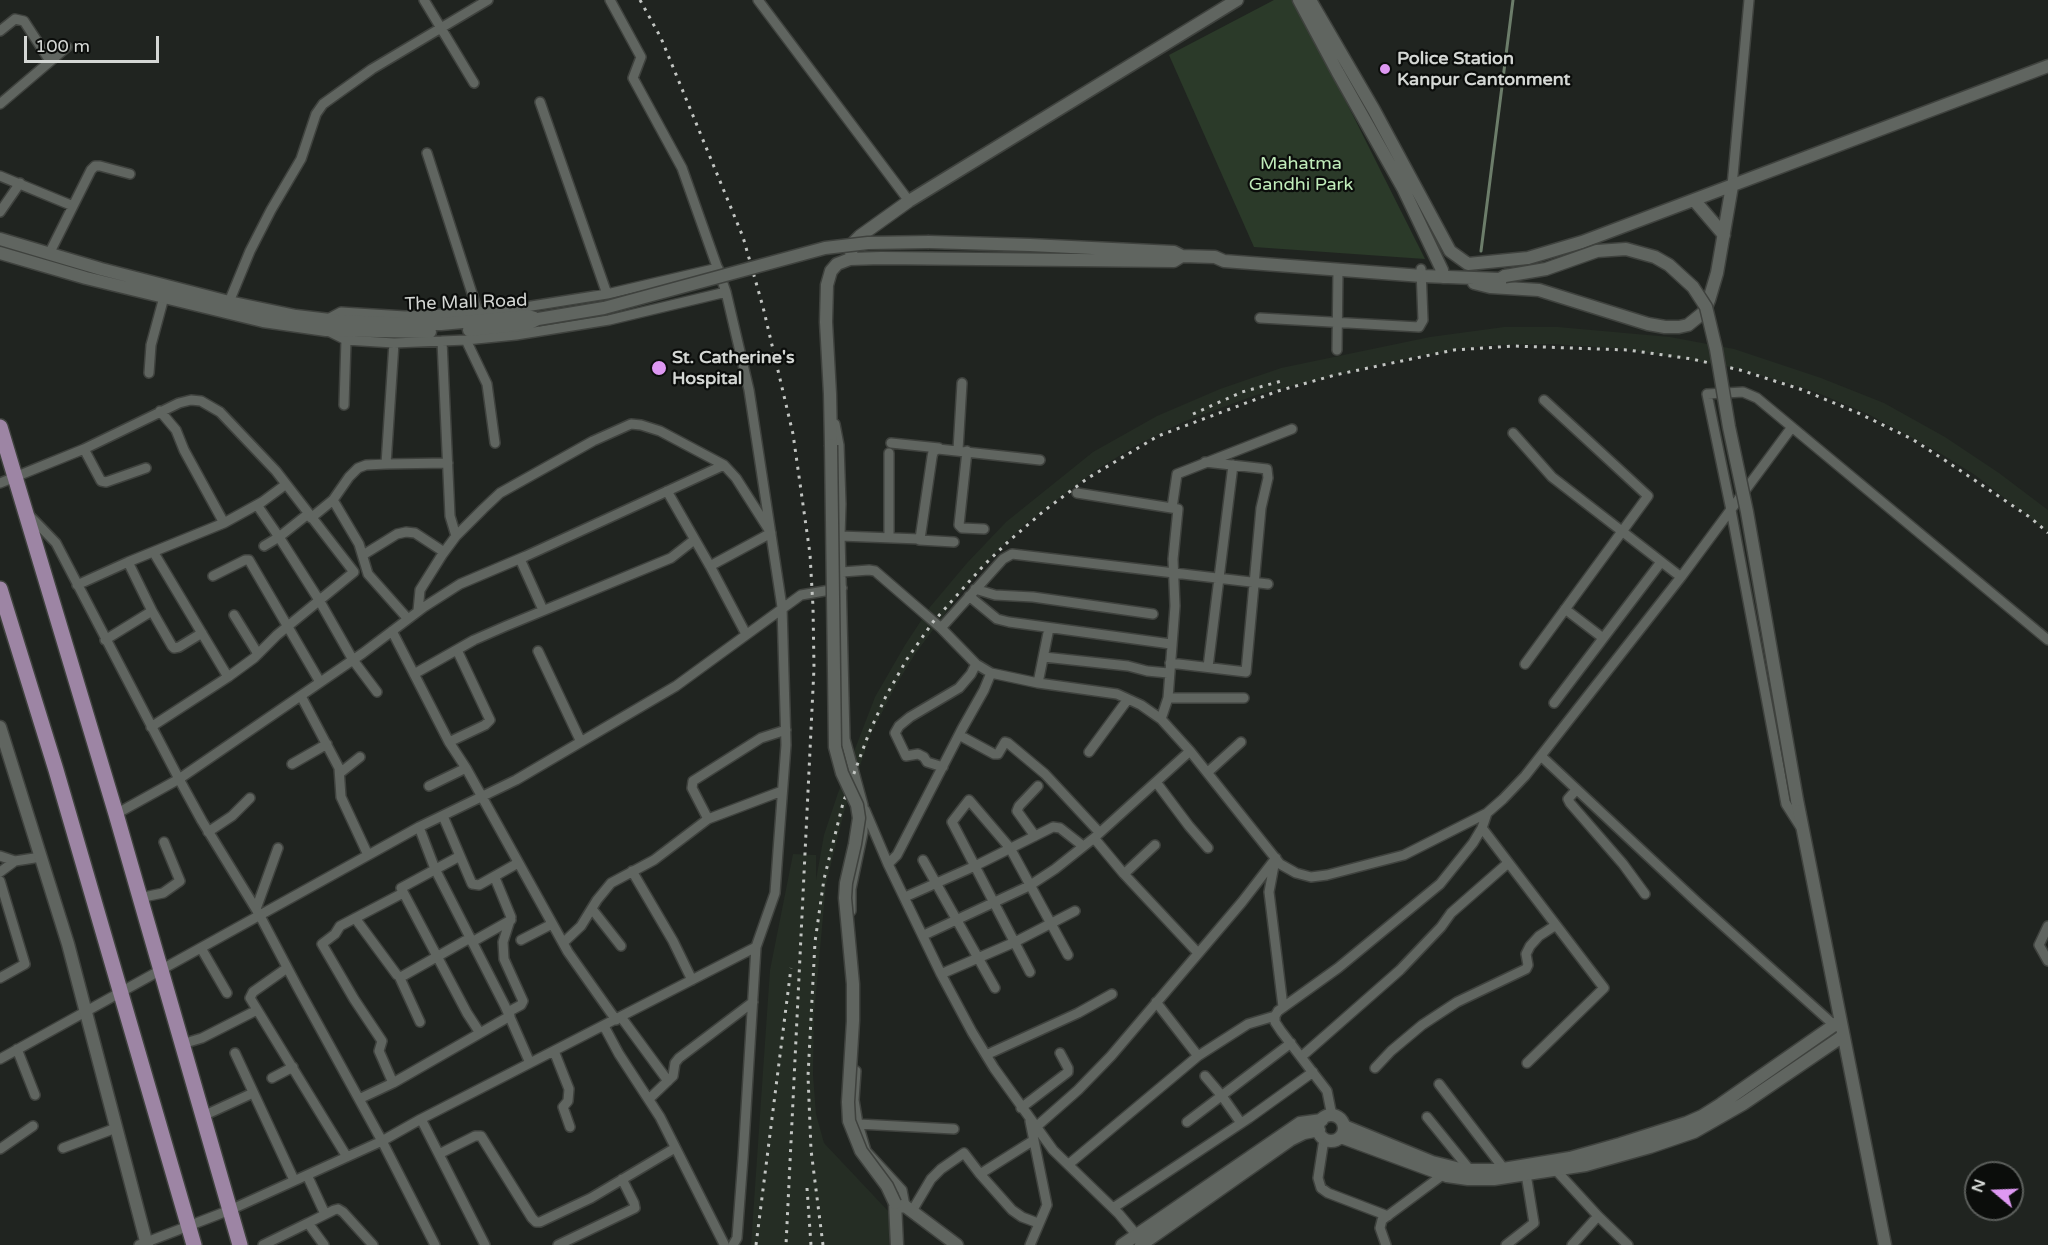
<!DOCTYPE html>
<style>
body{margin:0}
#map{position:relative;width:2048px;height:1245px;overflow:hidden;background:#202420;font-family:"Varela Round",sans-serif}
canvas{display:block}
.north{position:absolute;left:1964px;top:1161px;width:60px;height:60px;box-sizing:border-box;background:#0b0d0b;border:2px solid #5b5e5b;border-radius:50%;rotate:289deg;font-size:16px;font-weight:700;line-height:24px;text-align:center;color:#d4d7d4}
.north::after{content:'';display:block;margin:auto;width:21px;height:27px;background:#de98f2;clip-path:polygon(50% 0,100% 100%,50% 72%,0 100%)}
.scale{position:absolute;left:24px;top:36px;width:135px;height:27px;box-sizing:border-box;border:3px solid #d4d7d4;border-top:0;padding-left:8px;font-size:18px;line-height:21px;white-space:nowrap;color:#d4d7d4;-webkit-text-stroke:4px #0b0d0b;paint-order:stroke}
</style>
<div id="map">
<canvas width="2048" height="1245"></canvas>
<div class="north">N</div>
<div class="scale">100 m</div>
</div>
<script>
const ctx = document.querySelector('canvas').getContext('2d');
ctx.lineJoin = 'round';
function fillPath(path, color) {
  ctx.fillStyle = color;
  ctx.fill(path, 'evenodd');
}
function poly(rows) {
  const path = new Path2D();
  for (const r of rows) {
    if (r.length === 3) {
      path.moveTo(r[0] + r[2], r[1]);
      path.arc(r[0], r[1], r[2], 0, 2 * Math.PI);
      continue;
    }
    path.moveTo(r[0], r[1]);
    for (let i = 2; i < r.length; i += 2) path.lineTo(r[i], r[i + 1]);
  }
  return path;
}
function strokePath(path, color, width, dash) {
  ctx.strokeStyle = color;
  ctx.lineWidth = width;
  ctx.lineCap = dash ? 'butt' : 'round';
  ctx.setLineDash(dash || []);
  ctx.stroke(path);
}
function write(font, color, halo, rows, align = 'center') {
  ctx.font = font + ' "Varela Round",sans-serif';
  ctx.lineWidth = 4.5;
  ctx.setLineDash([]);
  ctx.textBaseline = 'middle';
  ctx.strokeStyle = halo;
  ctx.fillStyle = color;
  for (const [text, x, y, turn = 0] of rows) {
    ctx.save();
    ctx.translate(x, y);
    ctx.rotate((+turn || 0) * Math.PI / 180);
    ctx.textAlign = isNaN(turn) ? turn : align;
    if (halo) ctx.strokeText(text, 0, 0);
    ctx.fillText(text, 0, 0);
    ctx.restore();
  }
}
const built = poly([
 [1504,327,1558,327,1670,337,1734,349,1821,378,1884,403,1945,437,1999,473,2048,510,2048,532,1975,475,1938,452,1868,414,1813,391,1736,368,1625,349,1553,344,1495,345,1458,349,1385,363,1256,395,1183,422,1137,445,1096,470,1024,525,995,553,959,595,915,654,895,687,871,734,844,812,826,884,814,1015,813,1075,816,1114,824,1143,889,1212,889,1245,751,1245,770,970,793,854,816,855,816,880,824,835,838,793,875,697,905,645,930,607,967,563,1006,522,1093,452,1157,416,1220,389,1281,368,1430,337]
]);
const green = poly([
 [1274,0,1295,0,1425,259,1254,247,1169,55]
]);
const stream = poly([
 [1481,251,1513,0]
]);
const minor = poly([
 [424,0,474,83],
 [610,0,641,57,633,78,682,168,726,292,749,390,782,607,786,745,778,851,775,893,756,947,743,1158,737,1238,733,1245],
 [758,0,909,201],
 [0,31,15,19,24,21,50,61],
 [540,102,607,294],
 [0,104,67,47],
 [427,153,478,312],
 [0,176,73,206],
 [1732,186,1749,0],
 [0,212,20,183],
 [49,254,91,170,95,166,100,166,130,174],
 [229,302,250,251,271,210,301,159,316,114,323,104,372,69,488,0],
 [1260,318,1419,327,1423,320,1421,269],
 [326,320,341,312,405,316,478,312,519,308,607,294,718,268],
 [328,331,346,340,394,343,466,340,516,335,609,320,726,292],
 [466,340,487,384,495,443],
 [442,341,450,516,456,536],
 [1337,350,1338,270],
 [149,373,151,345,164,297],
 [344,405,346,340],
 [160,411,176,430,184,450,224,523],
 [835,424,839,445,841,504,840,536,845,739,863,805,863,832,851,889,851,911],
 [1513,433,1552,477,1681,577],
 [891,443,939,448],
 [84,449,101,481,106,482,146,468],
 [958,450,962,383],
 [967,451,959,525,962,528,984,529],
 [386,464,394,343],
 [0,483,84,449,179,403,191,400,201,401,220,412,276,471,354,572,277,635,254,658,228,677,151,727],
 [667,491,710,566,746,634],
 [1077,493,1178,509,1173,559,1175,606,1168,698,1161,719],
 [333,500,359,544,368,574,408,619],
 [257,505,279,537,264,546],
 [1172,508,1177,474,1292,429],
 [308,514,279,537,319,600,353,660,377,692],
 [29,515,56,543,179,779,202,821,259,914,298,988,382,1141,435,1245],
 [311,518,333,500,349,477,358,468,366,465,386,464,448,463],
 [840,536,920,539,932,457,933,452,938,449,1040,460],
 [889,538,889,453],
 [919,540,954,542],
 [154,553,228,677],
 [363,555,397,534,406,532,415,533,444,552],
 [520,559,543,610],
 [128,562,152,611,172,646,174,648,179,647,202,633],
 [842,572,869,570,875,571,941,628,976,664,991,673,1038,683,1117,694,1141,705,1161,719,1190,751,1280,864,1296,873,1311,877,1327,875,1404,855,1487,813,1503,799,1525,776,1681,577,1792,427],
 [213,576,245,560,249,560,320,682],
 [77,585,128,562,224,523,262,502,285,485],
 [975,589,995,595,1033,597,1153,614],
 [969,596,997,619,1009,622,1171,644],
 [1565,609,1603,638],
 [418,611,420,590,442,555,456,536,483,509,500,493,593,441,631,424,641,425,660,431,724,465],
 [234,615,258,654],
 [941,628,1003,559,1012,554,1268,584],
 [392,631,449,742,466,768,568,952,616,1020],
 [105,640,152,611],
 [538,651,581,742],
 [1044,657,1128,666,1147,671,1168,673],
 [1170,663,1246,672,1261,508,1268,478,1267,469,1205,462],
 [1525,664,1648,496,1544,400],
 [1208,667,1233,465],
 [414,674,474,640,506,626,671,558,694,540],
 [1038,683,1049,628],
 [301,696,339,768,341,797,368,855],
 [1168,698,1244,698],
 [1554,703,1661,562],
 [959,735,994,754,998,754,1005,742,1008,743,1045,774,1099,832],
 [449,742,485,725,490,720,457,650],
 [1089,752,1128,699],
 [1541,756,1698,903,1834,1025],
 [292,764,327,744],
 [943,767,927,762,924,757,918,754,906,756,895,733,899,726,910,717,959,688,971,674,976,664],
 [1208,772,1241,742],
 [340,773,360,757],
 [1156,782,1189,826,1208,848],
 [429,786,466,768],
 [1576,790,1568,799,1570,803,1623,864,1645,894],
 [865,810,888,864,941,974,972,1032,994,1068,1053,1150,1119,1214,1140,1239],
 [116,814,179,779,363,653,424,607,460,584,526,556,724,465,736,478,771,533,710,566],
 [443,816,472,884,479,885,518,863],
 [708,819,692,788,693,781,761,738,786,730],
 [1800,826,1786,804,1731,510,1707,394,1743,392,1757,398,2048,640],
 [419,827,435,869,505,1006,530,1063],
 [1482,828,1604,988,1527,1063],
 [208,832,232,816,250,798],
 [1035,836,1017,811,1019,806,1038,786],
 [1094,838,1124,874,1198,953],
 [0,856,15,861],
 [460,856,401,888,467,1013,480,1033],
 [923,860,995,988],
 [1275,860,1269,892,1283,1007],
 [888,864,897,855,962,729,984,690,991,673],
 [632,871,673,941,692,980],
 [0,872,15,861,41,857],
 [1124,874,1155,845],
 [495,878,511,917,503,942,504,959,523,1001,521,1005,508,1012],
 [0,881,25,964,0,978],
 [905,897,975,866,1053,827,1060,828,1083,846],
 [139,898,163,893,180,881,164,842],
 [256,909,278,848],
 [592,909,621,946],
 [355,918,397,975,401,977,470,938],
 [2048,926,2039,945,2048,961],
 [924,935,1029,886,1055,869,1094,838,1190,751],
 [521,940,552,924],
 [472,942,511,920],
 [563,943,581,926,597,900,611,883,654,860,708,819,782,791],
 [201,948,227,993],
 [287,968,253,992,250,998,347,1157],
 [1030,972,952,822,969,800,1010,848,1068,955],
 [941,974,1015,942,1075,911],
 [399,976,420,1022],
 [1156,1002,1198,1056],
 [621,1017,668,1081],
 [604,1026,619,1054,660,1117,724,1244],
 [182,1044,202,1038,257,1010],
 [17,1049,35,1095],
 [554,1051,569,1089,568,1101,563,1107,570,1127],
 [235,1053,294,1180],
 [986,1055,1078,1013,1112,994],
 [1301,1057,1400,970,1441,927,1451,913,1508,863],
 [0,1059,419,827,516,780,676,686,801,595,842,588],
 [1375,1068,1391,1051,1422,1025,1457,1002,1526,969,1528,965,1526,954,1530,946,1539,936,1556,925],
 [856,1071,854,1100,858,1124,866,1151,902,1190,905,1206],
 [1205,1076,1222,1096,1241,1123],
 [272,1078,293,1067],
 [393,1083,379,1051,382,1041,354,999,322,944,335,934,340,926,403,893],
 [1439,1084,1504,1169],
 [359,1099,393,1083,510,1016],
 [649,1099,673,1076,675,1063,679,1058,753,1002],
 [1021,1108,1068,1072,1068,1068,1060,1053],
 [203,1116,253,1093],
 [1332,1116,1327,1091,1281,1031,1275,1022,1275,1016,1278,1011,1338,968,1440,884,1473,843,1482,828,1487,813],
 [1427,1117,1470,1170],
 [421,1119,485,1245],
 [1187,1122,1291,1043],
 [858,1124,954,1129],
 [1036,1127,1078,1090,1111,1056,1242,902,1276,858],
 [1324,1139,1318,1178,1321,1188,1328,1193,1388,1216],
 [63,1148,116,1128],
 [0,1149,33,1126],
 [439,1154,475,1136,481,1136,532,1218,536,1222,540,1222,591,1198,675,1148],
 [1069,1164,1198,1056,1248,1024,1275,1016],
 [1553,1167,1598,1216,1628,1245],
 [980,1174,1034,1140],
 [307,1175,325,1214],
 [1113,1208,1249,1118,1313,1072],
 [912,1211,931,1179,941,1169,964,1153,980,1174,1012,1210,1022,1217,1038,1223],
 [308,1223,334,1210,338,1209,343,1212,373,1245],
 [139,1245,230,1210,382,1141,421,1119,756,947],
 [263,1245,308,1223,324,1245],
 [558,1245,635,1208,634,1203,622,1179],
 [1030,1245,1047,1205,1030,1121],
 [1386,1245,1380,1228,1382,1220,1444,1174],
 [1506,1245,1534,1223,1526,1174],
 [1572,1245,1598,1216]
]);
const tertiary = poly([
 [1299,0,1337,71,1403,188,1442,270,1443,277],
 [1310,0,1374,110,1450,251,1468,264,1528,258,1582,242,2048,66],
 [1694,200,1724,235],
 [0,239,101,269,229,302,296,316,338,321,411,324,441,324,528,316,538,319],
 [929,242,1030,245,1174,252,1182,256,1215,257,1224,261,1422,276,1500,279,1505,276],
 [851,252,855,241,860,236,909,201,1237,0],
 [0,253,86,278,263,321,326,330,430,332],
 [1474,283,1490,287,1539,290,1648,324,1665,327,1679,327,1688,325,1704,312,1709,300,1717,273,1732,186],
 [469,330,528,324,538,319],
 [831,445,830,394,826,322,827,285,831,271,837,264,850,259,881,258,1174,261,1182,256],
 [0,727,68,944,147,1245],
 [1797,800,1885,1245],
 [1331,1128,13],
 [1344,1126,1432,1162,1464,1170,1497,1170,1570,1158,1620,1144,1686,1123,1702,1116,1721,1104,1840,1021],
 [1341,1137,1447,1176,1468,1179,1494,1179,1586,1165,1650,1147,1694,1132,1743,1104,1843,1036],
 [895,1203,897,1245],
 [896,1207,905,1206,957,1245],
 [1122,1245,1300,1123,1322,1120],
 [1141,1245,1290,1140,1304,1133,1319,1130]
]);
const primary = poly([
 [0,427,116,814,240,1245],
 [0,589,56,770,194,1245]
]);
const rail = poly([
 [640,0,661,38,743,237,763,307,793,434,810,554,813,607,814,668,786,1245],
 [1193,414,1242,392,1285,380],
 [807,1188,811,1245],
 [756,1245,791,968],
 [823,1245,811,1150,808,1076,815,942,824,879,843,803,869,733,886,696,907,659,933,622,984,565,1010,540,1045,510,1088,478,1158,436,1278,391,1335,375,1454,350,1514,346,1628,350,1692,359,1740,370,1800,389,1856,412,1912,439,1946,461,2031,518,2048,533]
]);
const tertiaryBridge = poly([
 [1505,276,1546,269,1597,251,1626,249,1655,257,1669,265,1693,287,1706,307,1716,349,1729,427,1747,512,1797,800],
 [538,319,604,308,825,248,868,243,929,242],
 [831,445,835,747,842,773,857,805,859,818,855,844,846,883,845,898,853,984,853,1021,848,1102,849,1121,861,1151,887,1186,895,1203]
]);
const markers = [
 [1385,69,6,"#de98f2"],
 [659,368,8,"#de98f2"]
];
const poiNames = [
 ["Police Station",1397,59],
 ["Kanpur Cantonment",1397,80],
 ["St. Catherine's",672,358],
 ["Hospital",672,379]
];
const parkNames = [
 ["Mahatma",1301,164],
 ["Gandhi Park",1301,185]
];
const streetNames = [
 ["The Mall Road",466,303,-2]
];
fillPath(built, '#252d24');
fillPath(green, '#2b3a29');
strokePath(stream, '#6c7d6a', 3);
strokePath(minor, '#3f423e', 12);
strokePath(tertiary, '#3f423e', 15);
strokePath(primary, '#3f423e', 18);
strokePath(minor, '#606560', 9);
strokePath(tertiary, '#606560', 12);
strokePath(primary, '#9d85a4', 15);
strokePath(rail, '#c2c5c2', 3, [3, 6]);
strokePath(tertiaryBridge, '#3f423e', 15, []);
strokePath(tertiaryBridge, '#606560', 12);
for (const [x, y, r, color] of markers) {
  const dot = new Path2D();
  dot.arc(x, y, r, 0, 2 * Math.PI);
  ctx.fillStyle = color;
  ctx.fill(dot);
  strokePath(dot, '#0b0d0b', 2);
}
write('bold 18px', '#d4d7d4', '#0b0d0b', poiNames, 'left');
write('18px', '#c0ecba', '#0b0d0b', parkNames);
write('18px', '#d4d7d4', '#0b0d0b', streetNames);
</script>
